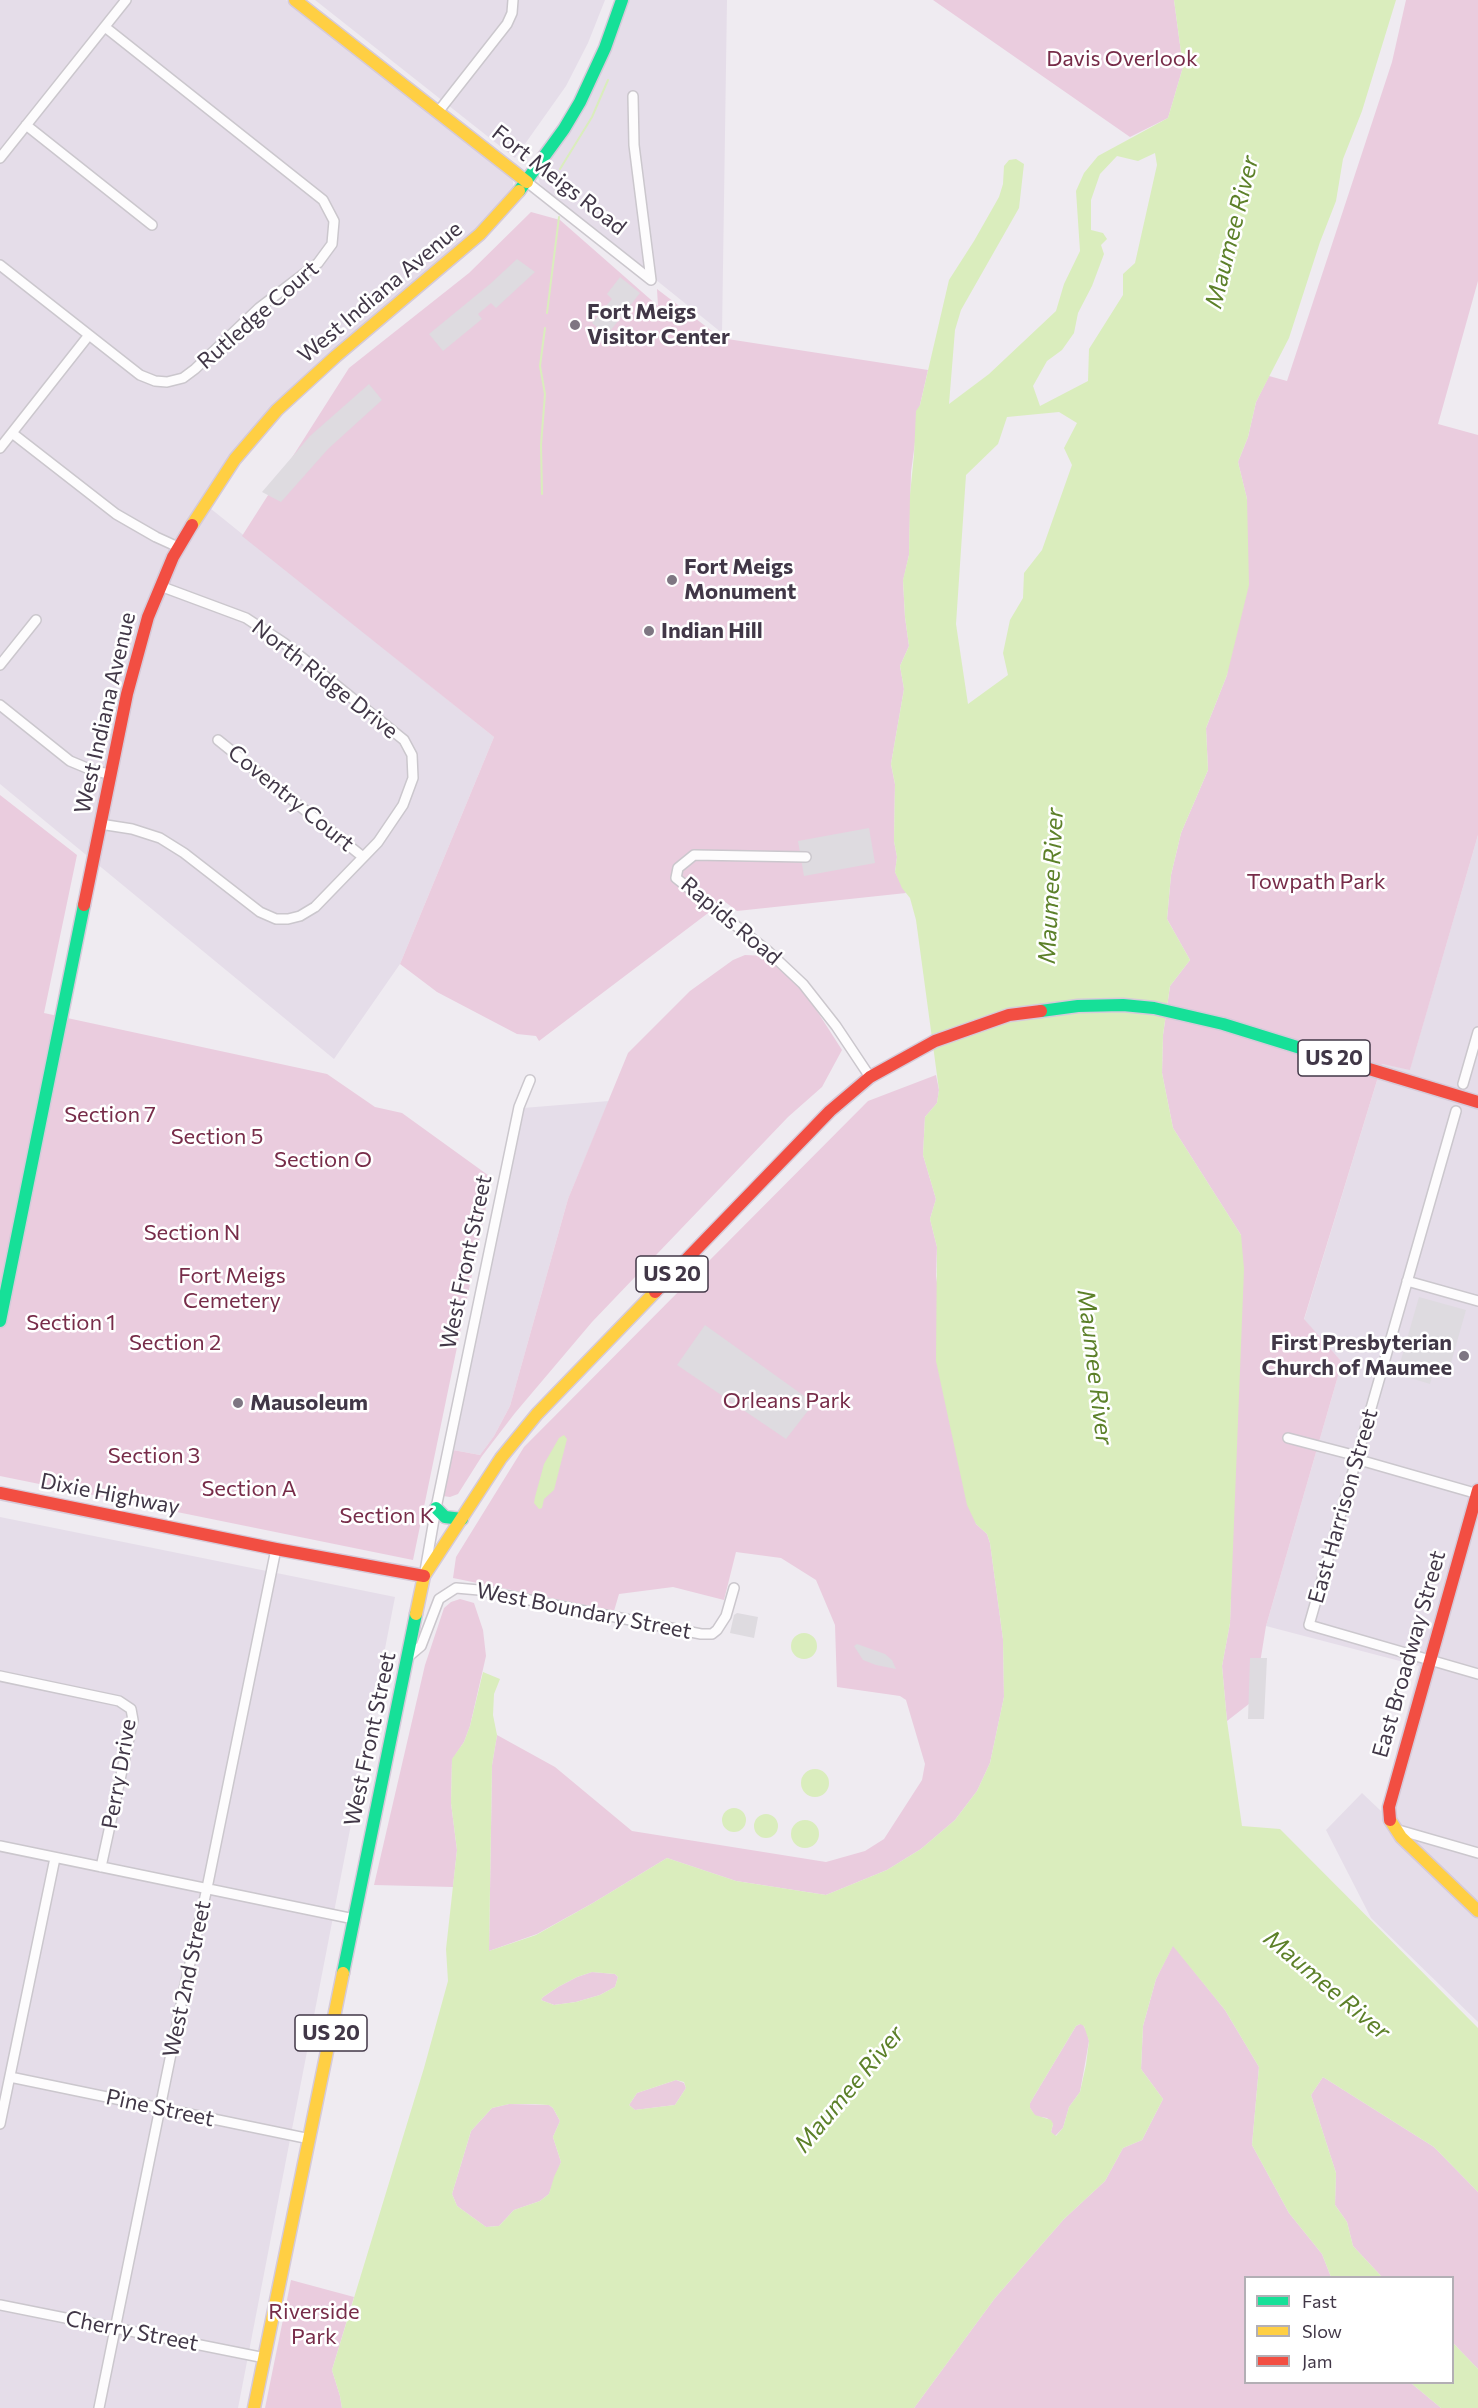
<!DOCTYPE html>
<style>
body{margin:0}
#map{position:relative;width:1478px;height:2408px;overflow:hidden;background:#efebf1;font-family:Commissioner,sans-serif}
canvas{display:block}
.legend{position:absolute;left:1244px;top:2276px;width:210px;height:108px;box-sizing:border-box;background:#fff;border:2px solid #b3afb5;margin:0;padding:8px 10px;list-style:none;font-size:18px;color:#413747}
.legend li{display:flex;align-items:center;gap:12px;height:30px}
.legend b{width:30px;border:2px solid #b3afb5}
</style>
<div id="map">
<canvas width="1478" height="2408"></canvas>
<ul class="legend">
<li><b style="height:8px;background:#16e098"></b>Fast</li>
<li><b style="height:8px;background:#ffcf43"></b>Slow</li>
<li><b style="height:8px;background:#f24e42"></b>Jam</li>
</ul>
</div>
<script>
const ctx = document.querySelector('canvas').getContext('2d');
ctx.lineJoin = 'round';
function fillPath(path, color) {
  ctx.fillStyle = color;
  ctx.fill(path, 'evenodd');
}
function poly(rows) {
  const path = new Path2D();
  for (const r of rows) {
    if (r.length === 3) {
      path.moveTo(r[0] + r[2], r[1]);
      path.arc(r[0], r[1], r[2], 0, 2 * Math.PI);
      continue;
    }
    path.moveTo(r[0], r[1]);
    for (let i = 2; i < r.length; i += 2) path.lineTo(r[i], r[i + 1]);
  }
  return path;
}
function strokePath(path, color, width, dash) {
  ctx.strokeStyle = color;
  ctx.lineWidth = width;
  ctx.lineCap = dash ? 'butt' : 'round';
  ctx.setLineDash(dash || []);
  ctx.stroke(path);
}
function write(font, color, halo, rows, align = 'center') {
  ctx.font = font + ' Commissioner,sans-serif';
  ctx.lineWidth = 5;
  ctx.setLineDash([]);
  ctx.textBaseline = 'middle';
  ctx.strokeStyle = halo;
  ctx.fillStyle = color;
  for (const [text, x, y, turn = 0] of rows) {
    ctx.save();
    ctx.translate(x, y);
    ctx.rotate((+turn || 0) * Math.PI / 180);
    ctx.textAlign = isNaN(turn) ? turn : align;
    if (halo) ctx.strokeText(text, 0, 0);
    ctx.fillText(text, 0, 0);
    ctx.restore();
  }
}
const residential = poly([
 [0,0,286,0,511,175,513,182,513,189,476,230,406,291,331,351,272,406,230,455,200,500,494,737,400,964,334,1059,0,784],
 [315,0,605,0,588,43,566,86,515,158],
 [628,0,727,0,722,333,543,189,540,184,538,177,581,111,600,75],
 [1478,835,1478,2022,1371,1918,1326,1830,1362,1793,1381,1811,1419,1666,1266,1626,1342,1362,1304,1320,1382,1064,1410,1069],
 [609,1101,568,1199,510,1406,494,1436,480,1455,453,1450,523,1108],
 [0,1517,395,1597,238,2408,0,2408]
]);
const green = poly([
 [933,0,1174,0,1183,67,1168,118,1130,137],
 [1406,0,1478,0,1478,281,1438,424,1478,435,1478,835,1410,1070,1382,1064,1304,1319,1342,1362,1266,1626,1254,1700,1227,1721,1222,1666,1230,1623,1241,1235,1173,1128,1162,1073,1163,1035,1170,986,1190,960,1167,919,1171,875,1181,833,1208,770,1206,728,1227,675,1247,499,1238,462,1248,437,1256,402,1269,376,1287,381,1392,62],
 [531,212,560,220,658,306,657,289,721,338,928,370,920,405,911,472,909,555,903,581,905,617,909,646,900,666,904,689,891,764,895,784,894,841,897,857,895,872,906,893,737,911,724,901,539,1041,536,1036,517,1034,437,992,400,964,494,737,242,536,349,368,469,273],
 [0,795,77,855,44,1013,327,1074,375,1107,402,1113,492,1178,413,1560,0,1476],
 [745,955,768,956,793,979,810,1000,842,1050,822,1087,788,1117,592,1322,515,1413,482,1456,458,1494,450,1497,443,1496,453,1450,480,1455,494,1436,510,1406,568,1199,628,1053,690,991,733,960],
 [936,1075,939,1090,937,1103,925,1117,923,1155,936,1199,930,1219,937,1247,936,1276,976,1524,987,1534,990,1543,1003,1639,1004,1697,990,1763,977,1791,955,1820,921,1849,887,1870,826,1895,736,1881,667,1858,593,1903,537,1934,489,1951,492,1765,497,1735,555,1767,632,1831,826,1862,865,1851,884,1839,922,1780,925,1764,906,1700,900,1696,837,1687,835,1625,816,1580,781,1558,736,1552,724,1600,673,1587,619,1594,614,1611,453,1578,456,1557,524,1447,868,1101],
 [460,1599,474,1603,483,1630,486,1656,470,1726,464,1742,452,1760,451,1803,457,1850,453,1887,374,1885,425,1665,444,1608,451,1602],
 [1173,1945,1225,2010,1259,2067,1252,2145,1289,2213,1322,2254,1331,2277,1246,2278,1246,2382,1411,2383,1441,2408,914,2408,995,2298,1064,2219,1105,2181,1123,2148,1142,2140,1163,2099,1141,2069,1143,2026,1156,1979],
 [592,1972,615,1974,618,1977,615,1987,600,1995,576,2002,554,2005,541,2000,543,1997,558,1987,577,1977],
 [1082,2023,1087,2032,1089,2041,1080,2092,1069,2107,1063,2128,1055,2136,1051,2132,1053,2124,1047,2118,1035,2116,1030,2108,1030,2103,1076,2026],
 [1323,2077,1434,2147,1478,2192,1478,2369,1453,2343,1452,2278,1382,2277,1353,2246,1347,2222,1335,2205,1336,2173,1311,2095],
 [676,2080,684,2083,686,2088,675,2105,635,2110,629,2105,637,2093],
 [509,2104,549,2105,553,2108,560,2121,553,2137,561,2162,549,2194,540,2201,514,2210,499,2226,486,2227,457,2206,452,2194,471,2131,492,2108],
 [291,2280,354,2297,332,2370,340,2396,342,2408,265,2408]
]);
const parking = poly([
 [517,259,535,272,496,308,491,303,478,314,482,319,443,351,429,334,490,284],
 [620,277,640,293,607,335,592,323,612,299,607,294],
 [369,384,382,400,328,449,281,502,262,492,310,436],
 [869,828,875,863,804,876,798,841],
 [1419,1297,1466,1310,1447,1377,1433,1373,1430,1384,1397,1374],
 [705,1325,814,1403,786,1439,677,1365],
 [737,1613,758,1617,754,1638,730,1633,734,1615],
 [857,1644,885,1654,892,1660,896,1669,876,1665,863,1660,854,1646],
 [1250,1658,1267,1658,1264,1719,1248,1719]
]);
const water = poly([
 [1174,0,1396,0,1362,111,1343,159,1336,201,1320,242,1289,338,1256,402,1248,437,1238,462,1247,499,1249,585,1227,675,1206,728,1208,770,1181,833,1171,875,1167,919,1190,960,1170,986,1163,1035,1162,1073,1173,1128,1241,1235,1244,1269,1230,1623,1222,1666,1227,1721,1242,1826,1280,1829,1478,2028,1478,2192,1434,2147,1323,2077,1311,2095,1336,2173,1335,2205,1347,2222,1353,2246,1382,2277,1331,2277,1322,2254,1289,2213,1252,2145,1259,2067,1225,2010,1173,1946,1156,1979,1143,2026,1141,2069,1163,2099,1142,2140,1123,2148,1105,2181,1064,2219,995,2298,914,2408,342,2408,340,2396,332,2370,424,2068,448,1981,446,1949,457,1850,451,1803,452,1759,464,1742,470,1726,483,1672,500,1679,494,1694,493,1715,497,1735,492,1765,489,1951,536,1935,593,1903,667,1858,736,1881,826,1895,887,1870,921,1849,955,1820,977,1791,990,1763,1004,1697,1003,1639,990,1543,987,1534,976,1524,967,1505,936,1361,937,1247,930,1219,936,1199,923,1155,925,1117,937,1103,939,1090,916,920,910,898,902,888,895,872,897,857,894,841,895,784,891,764,904,689,900,666,909,646,905,617,903,580,909,555,910,495,914,455,916,411,920,405,949,280,974,241,999,197,1003,184,1004,166,1009,160,1016,159,1024,164,1019,208,961,310,955,330,949,404,989,374,1056,311,1064,284,1080,251,1076,191,1084,173,1098,156,1168,118,1183,67],
 [1155,153,1157,165,1135,263,1123,274,1123,295,1089,349,1088,381,1040,406,1033,386,1047,361,1062,350,1074,333,1078,313,1092,286,1104,254,1101,245,1107,239,1103,233,1091,230,1091,200,1100,174,1117,156,1138,161],
 [1059,412,1077,423,1064,448,1072,465,1042,550,1024,573,1023,598,1010,620,1003,653,1008,675,968,704,956,624,966,475,998,444,1007,417],
 [592,1972,615,1974,618,1977,615,1987,600,1995,576,2002,554,2005,541,2000,543,1997,558,1987,577,1977],
 [1080,2024,1084,2026,1089,2041,1086,2065,1080,2092,1069,2107,1063,2128,1056,2136,1051,2132,1053,2124,1051,2120,1035,2115,1030,2108,1030,2103,1076,2026],
 [676,2080,684,2082,686,2088,675,2105,635,2110,629,2105,637,2093],
 [509,2104,534,2104,549,2105,553,2108,560,2121,553,2137,561,2162,554,2177,549,2194,540,2201,514,2210,499,2226,486,2227,457,2206,452,2194,471,2131,492,2108],
 [564,1435,567,1439,554,1490,544,1499,542,1508,539,1509,534,1503,535,1497,544,1464,559,1438],
 [804,1646,13],
 [815,1783,14],
 [734,1820,12],
 [766,1826,12],
 [805,1834,14],
 [1453,2343,1478,2369,1478,2408,1441,2408,1411,2383,1452,2382]
]);
const stream = poly([
 [560,169,592,117,608,80],
 [547,313,559,217],
 [542,494,541,445,545,394,540,366,545,328]
]);
const street = poly([
 [438,112,507,24,512,13,513,0],
 [26,125,152,225],
 [0,158,126,0],
 [527,182,651,280,634,145,633,96],
 [0,265,140,375,155,381,167,382,183,378,195,369,259,308,318,263,332,244,334,221,323,200,105,27],
 [12,433,116,514,156,537,178,547],
 [0,448,89,335],
 [0,665,36,620],
 [0,705,70,761,94,771,110,774],
 [218,740,363,857],
 [100,824,132,829,160,838,184,853,260,912,276,919,288,919,300,916,315,907,378,842,403,805,413,778,412,755,404,740,284,643,246,618,160,586],
 [806,857,694,855,678,868,676,878,769,952,803,984,836,1026,870,1077],
 [1463,1084,1478,1032],
 [1456,1111,1309,1625,1478,1674],
 [1407,1281,1478,1301],
 [1288,1438,1357,1456],
 [1356,1459,1478,1494],
 [425,1571,436,1508,519,1107,530,1080],
 [408,1657,421,1646,439,1599,456,1588,479,1590,701,1634,712,1634,717,1630,726,1616,734,1588],
 [0,1676,119,1701,131,1709,133,1720,101,1867],
 [1395,1829,1478,1853],
 [0,1846,354,1919],
 [10,2077,310,2139],
 [0,2124,55,1858],
 [0,2305,265,2358],
 [99,2408,185,1985,207,1888,276,1549]
]);
const fast = poly([
 [519,191,564,129,580,102,605,48,622,0],
 [1041,1011,1078,1006,1123,1005,1154,1008,1223,1024,1323,1055],
 [0,1321,84,905],
 [436,1508,445,1517,462,1519],
 [343,1973,416,1614]
]);
const slow = poly([
 [295,0,527,182],
 [192,525,235,459,277,410,336,356,480,234,519,191],
 [416,1614,424,1576,501,1458,537,1414,655,1292],
 [1390,1820,1401,1837,1478,1911],
 [254,2408,343,1973]
]);
const jam = poly([
 [84,905,127,694,148,617,173,557,192,525],
 [1323,1055,1478,1102],
 [655,1292,830,1111,870,1077,935,1041,1009,1015,1041,1011],
 [0,1493,276,1549,424,1576],
 [1390,1820,1389,1807,1478,1490]
]);
const markers = [
 [575,325,6,"#7e7682"],
 [672,580,6,"#7e7682"],
 [649,631,6,"#7e7682"],
 [1464,1356,6,"#7e7682"],
 [238,1403,6,"#7e7682"]
];
const shields = [
 [1334,1058,72],
 [672,1274,72],
 [331,2033,72]
];
const shieldNames = [
 ["US 20",1334,1058],
 ["US 20",672,1274],
 ["US 20",331,2033]
];
const parkNames = [
 ["Davis Overlook",1122,59],
 ["Towpath Park",1316,882],
 ["Section 7",110,1115],
 ["Section 5",217,1137],
 ["Section O",323,1160],
 ["Section N",192,1233],
 ["Fort Meigs",232,1276],
 ["Cemetery",232,1301],
 ["Section 1",71,1323],
 ["Section 2",175,1343],
 ["Orleans Park",787,1401],
 ["Section 3",154,1456],
 ["Section A",249,1489],
 ["Section K",387,1516],
 ["Riverside",314,2312],
 ["Park",314,2337]
];
const streetNames = [
 ["Fort Meigs Road",559,180,38],
 ["West Indiana Avenue",380,292,-40],
 ["Rutledge Court",258,315,-41],
 ["North Ridge Drive",325,679,38],
 ["West Indiana Avenue",105,713,-77],
 ["Coventry Court",291,798,39],
 ["Rapids Road",731,921,40],
 ["West Front Street",466,1262,-78],
 ["Dixie Highway",110,1494,11],
 ["East Harrison Street",1343,1506,-74],
 ["West Boundary Street",584,1611,11],
 ["East Broadway Street",1409,1654,-74],
 ["West Front Street",370,1739,-78],
 ["Perry Drive",119,1774,-80],
 ["West 2nd Street",187,1979,-78],
 ["Pine Street",160,2108,12],
 ["Cherry Street",132,2331,11]
];
const poiNames = [
 ["Fort Meigs",587,312],
 ["Visitor Center",587,337],
 ["Fort Meigs",684,567],
 ["Monument",684,592],
 ["Indian Hill",661,631],
 ["First Presbyterian",1452,1343,"right"],
 ["Church of Maumee",1452,1368,"right"],
 ["Mausoleum",250,1403]
];
const waterNames = [
 ["Maumee River",1232,232,-76],
 ["Maumee River",1051,886,-87],
 ["Maumee River",1095,1367,83],
 ["Maumee River",1327,1985,40],
 ["Maumee River",849,2089,-50]
];
fillPath(residential, '#e5dde9');
fillPath(green, '#eaccde');
fillPath(parking, '#dedbe0');
fillPath(water, '#daedbd');
strokePath(stream, '#daedbd', 2);
strokePath(street, '#cbc7cd', 12);
strokePath(fast, '#d5cad9', 15);
strokePath(slow, '#d5cad9', 15);
strokePath(jam, '#d5cad9', 15);
strokePath(street, '#fdfcfd', 9);
strokePath(fast, '#16e098', 12);
strokePath(slow, '#ffcf43', 12);
strokePath(jam, '#f24e42', 12);
for (const [x, y, r, color] of markers) {
  const dot = new Path2D();
  dot.arc(x, y, r, 0, 2 * Math.PI);
  ctx.fillStyle = color;
  ctx.fill(dot);
  strokePath(dot, '#fff', 2);
}
for (const [x, y, w] of shields) {
  const box = new Path2D();
  box.roundRect(x - w / 2, y - 18, w, 36, 4.5);
  ctx.fillStyle = '#fff';
  ctx.fill(box);
  strokePath(box, '#413747', 1.5);
}
write('bold 21px', '#413747', null, shieldNames);
write('22px', '#772c49', '#fff', parkNames);
write('22px', '#413747', '#fff', streetNames);
write('bold 22px', '#413747', '#fff', poiNames, 'left');
write('italic 24px', '#5c8029', '#fff', waterNames);
</script>
